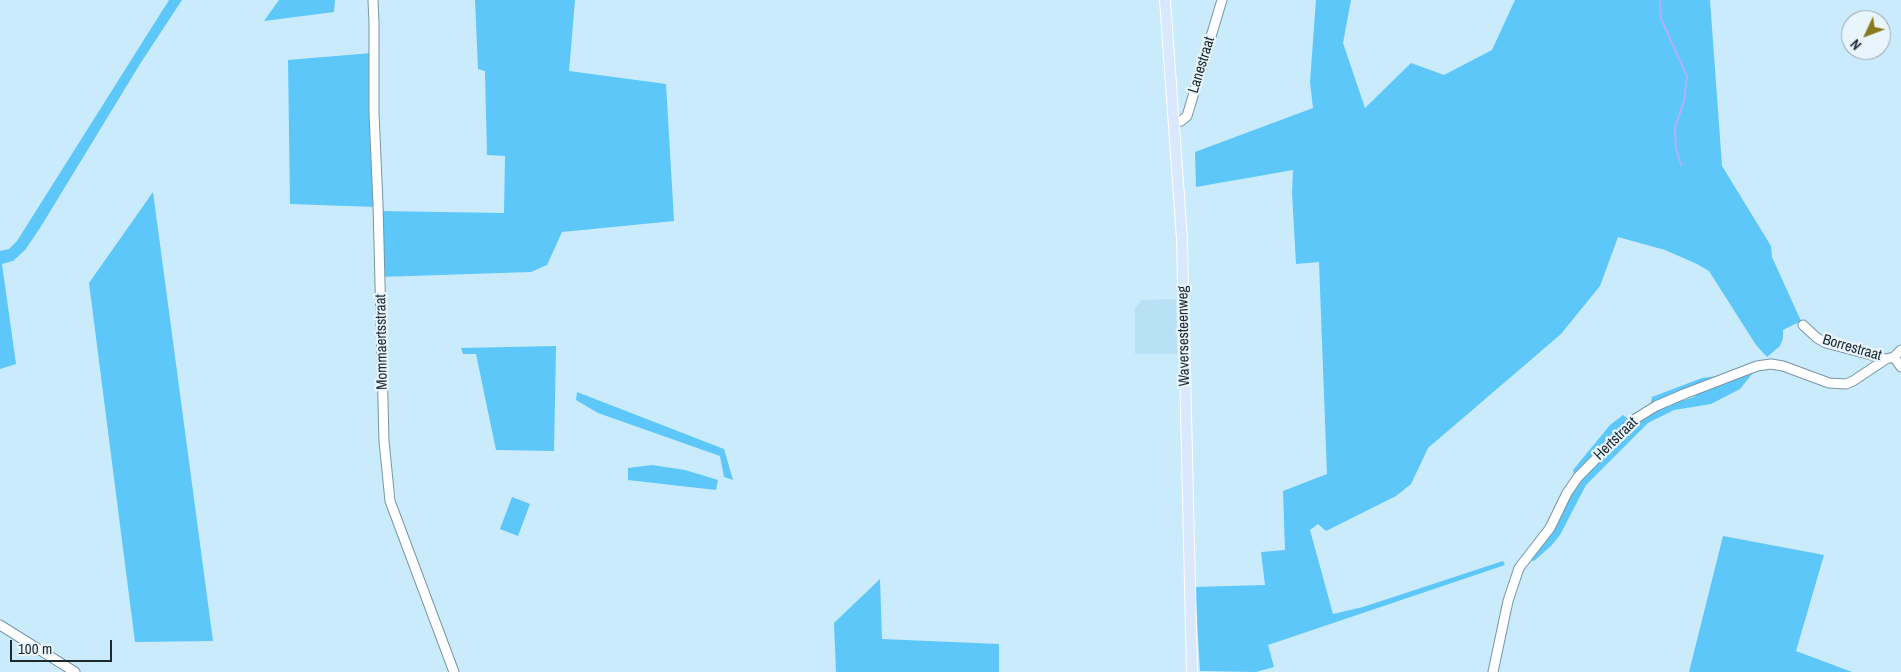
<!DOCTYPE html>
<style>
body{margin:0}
#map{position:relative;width:1901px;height:672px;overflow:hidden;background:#caebfc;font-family:"Archivo Narrow",sans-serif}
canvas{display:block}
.north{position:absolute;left:1841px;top:10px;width:50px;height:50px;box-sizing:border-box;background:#e8f5fc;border:1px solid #96a3aa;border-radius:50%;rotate:227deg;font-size:14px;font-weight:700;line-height:20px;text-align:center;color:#1c292f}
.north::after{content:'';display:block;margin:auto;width:18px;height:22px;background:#897a1f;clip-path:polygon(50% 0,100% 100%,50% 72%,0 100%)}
.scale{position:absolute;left:10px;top:640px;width:102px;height:22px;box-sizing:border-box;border:2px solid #1c292f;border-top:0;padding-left:6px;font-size:15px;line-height:18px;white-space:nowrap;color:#1c292f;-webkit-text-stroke:4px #e8f5fc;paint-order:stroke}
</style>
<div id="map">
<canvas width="1901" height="672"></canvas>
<div class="north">N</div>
<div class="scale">100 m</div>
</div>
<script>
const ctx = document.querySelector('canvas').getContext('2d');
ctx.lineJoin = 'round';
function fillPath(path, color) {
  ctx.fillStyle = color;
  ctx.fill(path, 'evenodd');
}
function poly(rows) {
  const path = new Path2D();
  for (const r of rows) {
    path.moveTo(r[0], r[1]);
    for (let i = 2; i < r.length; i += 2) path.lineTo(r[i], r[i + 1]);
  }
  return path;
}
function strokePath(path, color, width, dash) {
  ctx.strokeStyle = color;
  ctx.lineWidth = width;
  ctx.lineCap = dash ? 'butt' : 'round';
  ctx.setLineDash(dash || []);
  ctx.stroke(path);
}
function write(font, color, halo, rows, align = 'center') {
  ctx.font = font + ' "Archivo Narrow",sans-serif';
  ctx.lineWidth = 4.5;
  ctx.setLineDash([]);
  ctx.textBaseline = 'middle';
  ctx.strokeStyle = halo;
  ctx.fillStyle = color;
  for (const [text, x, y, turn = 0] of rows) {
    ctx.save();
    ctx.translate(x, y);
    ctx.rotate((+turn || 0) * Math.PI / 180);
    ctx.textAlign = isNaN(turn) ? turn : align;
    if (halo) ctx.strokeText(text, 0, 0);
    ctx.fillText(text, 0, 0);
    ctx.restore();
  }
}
const built = poly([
 [1176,299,1177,354,1135,354,1135,309,1141,300]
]);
const green = poly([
 [169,0,182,0,140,64,40,228,25,250,13,261,2,264,16,364,0,369,0,251,9,249,17,241],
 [279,0,335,0,334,12,264,21],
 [475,0,575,0,569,71,666,84,674,221,562,232,547,265,531,272,380,277,379,211,504,213,505,156,487,155,485,71,478,69],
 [1316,0,1351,0,1343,43,1365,108,1411,63,1444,75,1492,50,1515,0,1710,0,1722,166,1771,246,1772,257,1801,321,1783,330,1783,338,1780,346,1767,357,1756,345,1709,271,1697,264,1665,250,1618,237,1600,286,1561,334,1428,448,1411,484,1396,496,1326,531,1318,524,1310,530,1333,614,1363,607,1503,561,1505,565,1268,645,1274,667,1256,672,1200,671,1195,587,1265,585,1261,552,1285,550,1283,491,1327,474,1319,262,1296,264,1292,192,1293,170,1196,187,1195,152,1313,108,1310,82],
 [372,53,376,207,290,204,288,60],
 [153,192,213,641,135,642,89,283],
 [556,346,554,451,496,450,476,354,463,354,461,348],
 [1745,374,1752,374,1740,389,1711,404,1674,410,1648,423,1586,485,1560,535,1551,546,1534,561,1528,560,1574,486,1639,419,1680,399,1685,400,1694,397,1704,388],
 [1718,376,1722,376,1650,407,1652,397,1702,378],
 [577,392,724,449,733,480,724,477,720,456,598,413,576,400],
 [1623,415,1628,419,1624,425,1574,477,1573,470,1610,425],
 [652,465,685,470,718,480,716,490,628,480,628,468],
 [512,497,530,504,518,536,500,529],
 [1723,536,1824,555,1796,651,1852,672,1689,672],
 [880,579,882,639,999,644,999,672,836,672,834,623]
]);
const stream = poly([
 [1660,0,1661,19,1687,76,1684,101,1675,128,1676,148,1681,165]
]);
const minor = poly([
 [373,0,374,23,374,113,378,204,384,441,390,501,454,672],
 [1174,122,1181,121,1187,116,1222,0],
 [1803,325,1817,338,1826,343,1886,359,1894,357],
 [1894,357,1901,367],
 [1894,357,1901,350],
 [0,625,75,672],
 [1493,672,1508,601,1519,568,1550,528,1567,493,1578,477,1635,419,1656,406,1684,394,1757,366,1771,364,1783,366,1829,383,1846,384,1853,381,1886,359]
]);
const major = poly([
 [1165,0,1182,239,1192,672]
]);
const streetNames = [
 ["Lanestraat",1202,65,-73],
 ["Waversesteenweg",1184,336,-91],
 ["Mommaertsstraat",382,342,-91],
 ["Borrestraat",1852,348,16],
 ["Hertstraat",1616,439,-44]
];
fillPath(built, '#b8e1f6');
fillPath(green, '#5cc7f8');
strokePath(stream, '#afb1f7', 2);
strokePath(minor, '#7796a6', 11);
strokePath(major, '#fff', 12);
strokePath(minor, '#fff', 9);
strokePath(major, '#d9e8fd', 10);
write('15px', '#1c292f', '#e8f5fc', streetNames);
</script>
